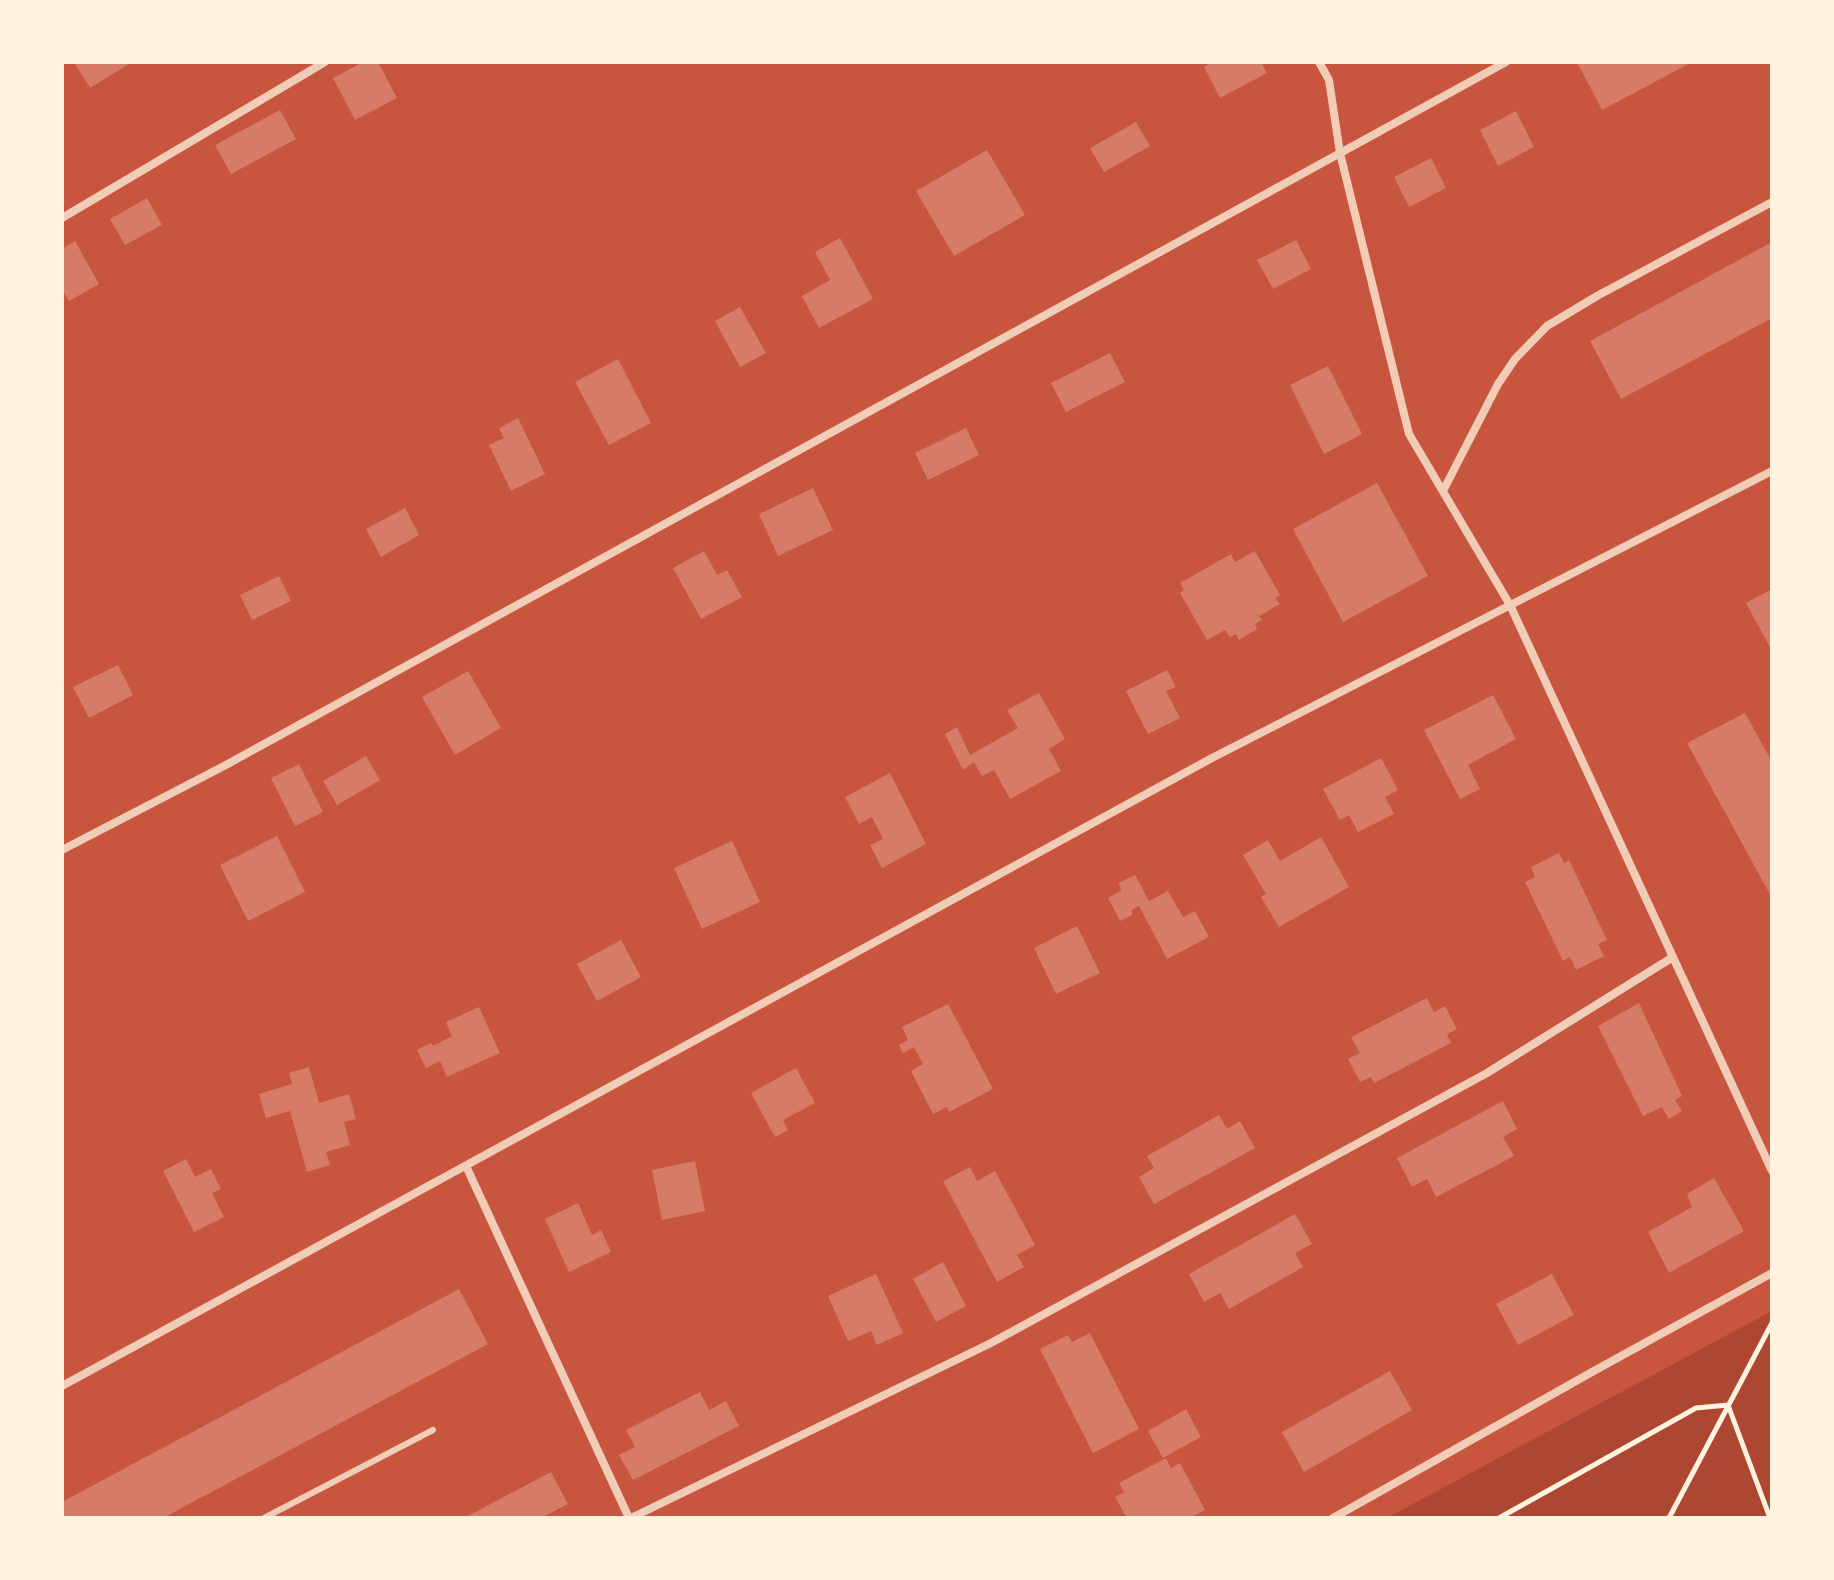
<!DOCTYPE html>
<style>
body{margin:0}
#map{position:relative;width:1834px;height:1580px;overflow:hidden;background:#c8553d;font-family:"DM Sans",sans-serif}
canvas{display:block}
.frame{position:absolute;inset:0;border:64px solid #fff3e0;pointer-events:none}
</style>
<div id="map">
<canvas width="1834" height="1580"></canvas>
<div class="frame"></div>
</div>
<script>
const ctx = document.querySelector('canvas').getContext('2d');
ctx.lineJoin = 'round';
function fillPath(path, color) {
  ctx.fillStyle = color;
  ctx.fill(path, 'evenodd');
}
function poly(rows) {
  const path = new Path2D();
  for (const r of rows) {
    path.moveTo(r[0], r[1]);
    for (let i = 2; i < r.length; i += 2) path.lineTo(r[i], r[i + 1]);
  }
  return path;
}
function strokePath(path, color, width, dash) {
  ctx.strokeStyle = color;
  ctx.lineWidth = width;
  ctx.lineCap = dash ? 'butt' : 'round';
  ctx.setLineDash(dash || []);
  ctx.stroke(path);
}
const green = poly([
 [1772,1311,1772,1518,1387,1518]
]);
const building = poly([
 [74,62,132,62,90,88],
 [363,62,378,62,397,98,355,120,333,78],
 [1213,62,1261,62,1267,73,1220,98,1204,67],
 [1577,62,1692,62,1602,110],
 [280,110,296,139,231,174,215,145],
 [1516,111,1534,147,1498,166,1480,130],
 [1136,122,1150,146,1104,172,1090,148],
 [987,150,1025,215,954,256,916,191],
 [1431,158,1446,188,1409,207,1394,177],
 [147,198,162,225,125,245,110,219],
 [840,238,873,299,819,328,802,296,830,280,815,252],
 [1296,240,1311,269,1273,289,1257,260],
 [75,241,99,284,69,301,62,289,62,249],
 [1772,242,1772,318,1621,399,1590,341],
 [740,307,766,353,740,367,715,321],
 [1110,353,1125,382,1066,412,1051,383],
 [618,359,651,423,609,445,575,382],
 [1328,366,1362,434,1324,454,1290,385],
 [518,418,545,474,511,491,489,445,504,438,499,428],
 [966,428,979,455,928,480,915,453],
 [1377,483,1428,576,1343,622,1293,529],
 [813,488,833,530,778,556,759,514],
 [405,508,419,535,381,557,366,529],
 [704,551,717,575,727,570,742,597,701,619,673,568],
 [1255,551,1280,595,1275,598,1280,604,1259,616,1262,620,1255,624,1257,629,1239,640,1236,634,1230,637,1225,630,1207,640,1180,593,1184,590,1180,583,1231,554,1235,562],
 [279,576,291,601,252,620,240,595],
 [1772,589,1772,651,1746,603],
 [118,665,133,695,89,718,73,687],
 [1167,670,1176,687,1166,691,1180,718,1148,734,1126,691],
 [468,671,501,728,455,755,422,697],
 [1039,693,1065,739,1049,749,1061,771,1010,799,994,770,982,776,974,762,963,770,945,734,957,727,970,755,1018,728,1007,710],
 [1493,695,1516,739,1468,765,1480,789,1460,799,1424,730],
 [1745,713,1772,762,1772,898,1687,743],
 [366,756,380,780,337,805,323,781],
 [1381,758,1398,790,1385,797,1394,814,1358,832,1349,815,1340,820,1323,789],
 [299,764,323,812,295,826,271,778],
 [890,773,926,844,882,868,870,845,883,839,872,817,859,824,845,797],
 [277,836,305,892,248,921,220,865],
 [1321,837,1349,887,1279,927,1261,897,1266,894,1243,855,1268,840,1280,861],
 [732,841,760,902,702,929,674,868],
 [1559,853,1564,863,1569,860,1607,940,1598,944,1604,956,1576,970,1570,957,1563,961,1525,882,1535,877,1531,867],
 [1135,875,1149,901,1168,891,1183,917,1195,911,1209,937,1167,959,1139,906,1132,910,1132,915,1120,921,1108,898,1121,891,1119,883],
 [1077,926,1100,973,1056,994,1034,948],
 [621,940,641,977,597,1001,577,964],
 [1427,998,1434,1012,1445,1006,1457,1029,1447,1034,1451,1043,1374,1083,1371,1077,1360,1082,1348,1059,1360,1053,1351,1037],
 [1639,1003,1682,1096,1675,1100,1682,1111,1669,1119,1662,1107,1643,1116,1598,1026],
 [948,1004,993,1089,949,1112,947,1107,933,1114,911,1071,923,1064,914,1047,903,1053,899,1045,908,1040,902,1027],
 [479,1007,500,1053,447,1077,440,1061,426,1068,417,1050,431,1043,433,1046,452,1036,446,1022],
 [309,1067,319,1103,349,1094,356,1119,344,1122,350,1145,326,1152,330,1165,307,1172,290,1111,266,1118,259,1094,292,1084,289,1073],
 [796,1068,815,1103,783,1120,788,1130,775,1137,751,1093],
 [1503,1101,1517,1129,1503,1137,1514,1156,1436,1197,1427,1179,1412,1187,1397,1158],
 [1219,1115,1227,1129,1240,1121,1255,1148,1154,1204,1139,1177,1154,1168,1147,1156],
 [186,1159,195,1177,211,1169,221,1189,212,1193,224,1217,194,1232,163,1171],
 [695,1161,705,1211,662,1220,652,1170],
 [970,1167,977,1181,995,1171,1035,1245,1017,1255,1024,1267,997,1282,943,1181],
 [1714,1178,1744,1231,1669,1273,1648,1232,1692,1207,1687,1194],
 [578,1203,592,1235,601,1230,611,1252,569,1272,545,1219],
 [1295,1214,1312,1244,1295,1253,1303,1267,1229,1309,1220,1293,1204,1302,1189,1274],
 [943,1262,966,1306,936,1322,913,1279],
 [876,1274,903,1333,877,1345,871,1331,848,1341,828,1296],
 [1552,1274,1574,1315,1518,1345,1496,1304],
 [459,1289,488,1344,163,1518,62,1518,62,1502],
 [1090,1333,1139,1429,1093,1453,1040,1349,1068,1335,1072,1342],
 [1390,1371,1412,1410,1304,1472,1282,1432],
 [700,1392,709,1410,726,1401,739,1426,633,1480,619,1455,635,1447,626,1430],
 [1186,1409,1201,1437,1163,1458,1148,1431],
 [1166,1458,1171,1468,1180,1463,1205,1510,1190,1518,1127,1518,1115,1497,1124,1492,1119,1483],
 [551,1472,568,1504,541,1518,464,1518]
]);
const path = poly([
 [1499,1518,1696,1408,1728,1405,1770,1518],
 [1669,1518,1772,1323]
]);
const service = poly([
 [264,1518,433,1430]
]);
const minor = poly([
 [1319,62,1329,80,1340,153,1409,434,1510,605,1772,1171],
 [62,218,325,62],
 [1443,491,1498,384,1515,359,1547,326,1597,296,1772,202],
 [62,850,224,766,1506,62],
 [466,1166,629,1518],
 [62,1386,1212,758,1772,471],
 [631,1518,991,1343,1487,1073,1673,957],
 [1333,1518,1592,1372,1772,1273]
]);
fillPath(green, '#ae4732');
fillPath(building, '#d67c66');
strokePath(path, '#fff3e0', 5);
strokePath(service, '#f1ccb7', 6);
strokePath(minor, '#f1ccb7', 8);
</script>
